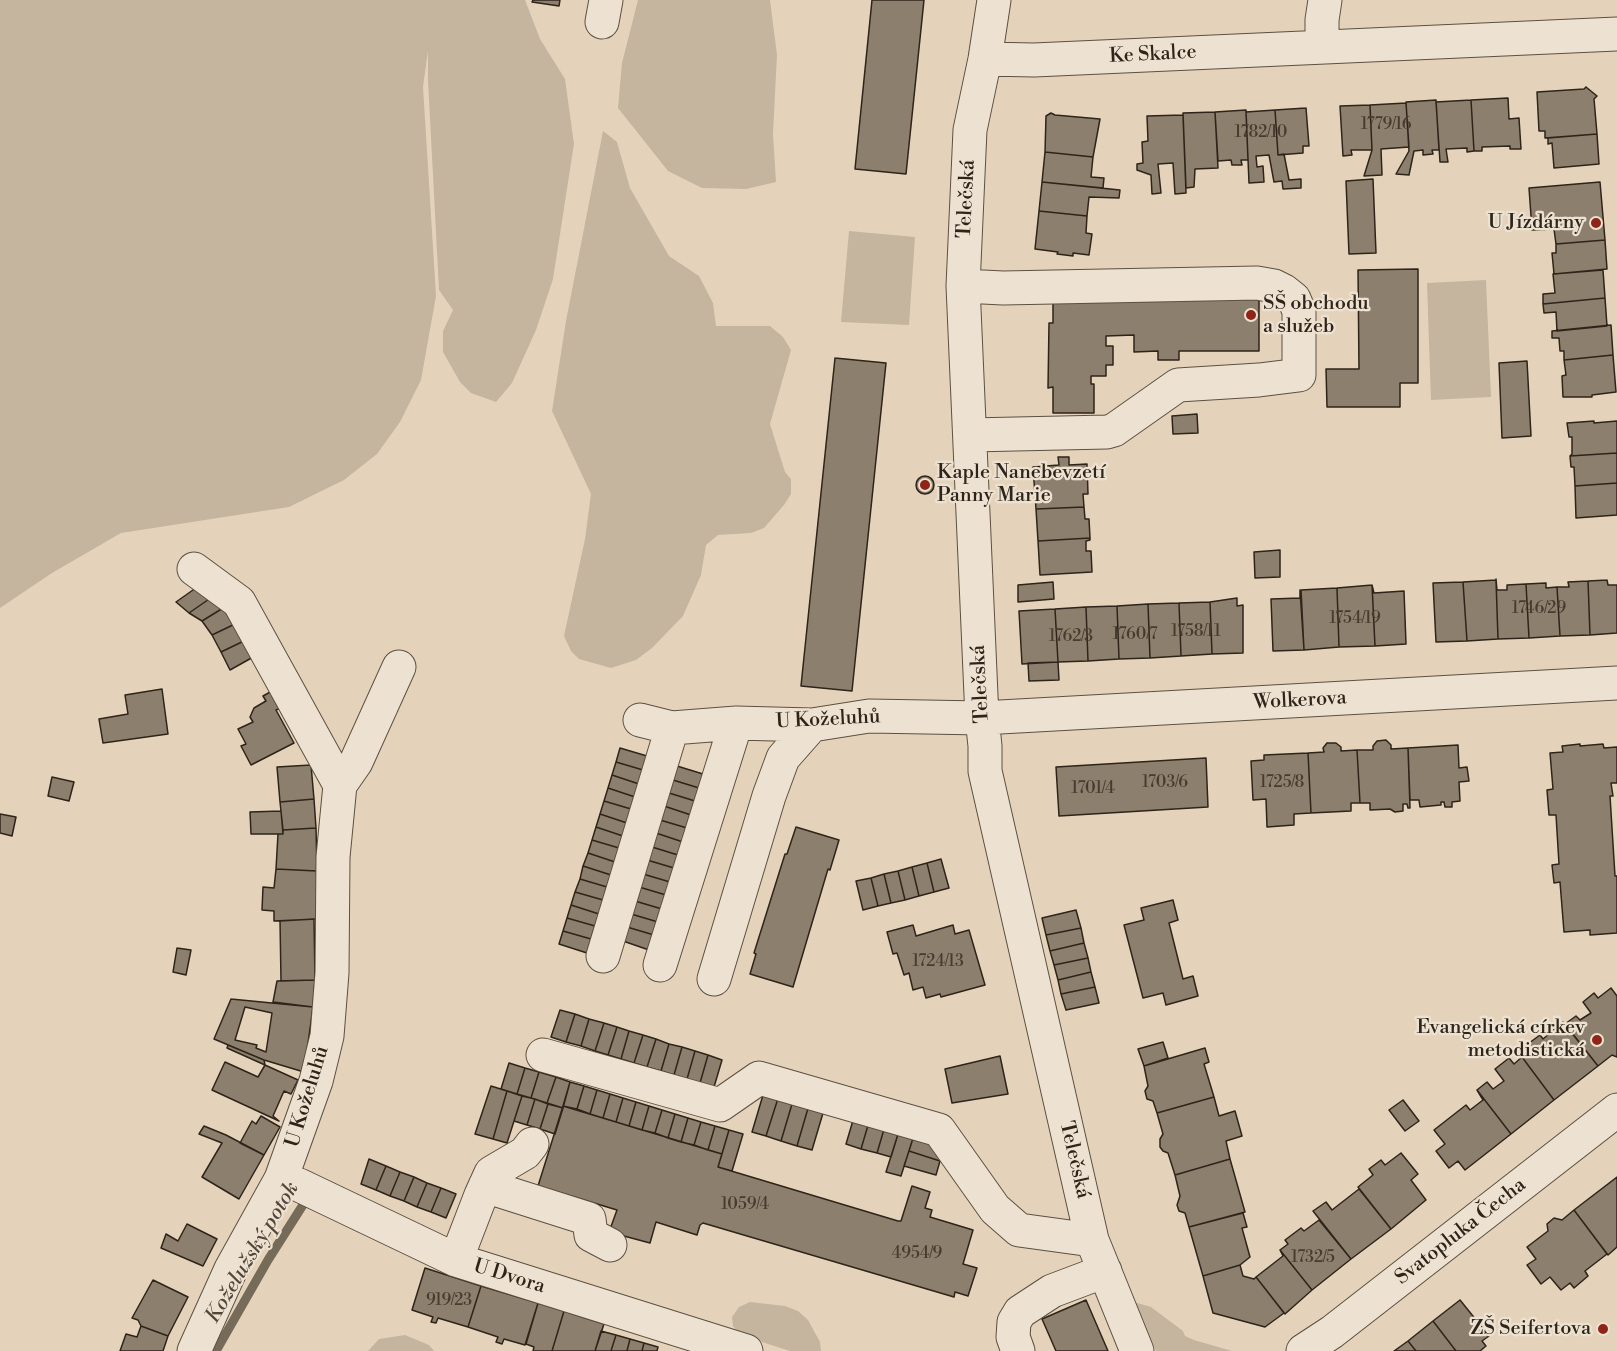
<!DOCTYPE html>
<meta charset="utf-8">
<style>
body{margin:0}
canvas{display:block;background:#e4d3ba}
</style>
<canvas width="1617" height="1351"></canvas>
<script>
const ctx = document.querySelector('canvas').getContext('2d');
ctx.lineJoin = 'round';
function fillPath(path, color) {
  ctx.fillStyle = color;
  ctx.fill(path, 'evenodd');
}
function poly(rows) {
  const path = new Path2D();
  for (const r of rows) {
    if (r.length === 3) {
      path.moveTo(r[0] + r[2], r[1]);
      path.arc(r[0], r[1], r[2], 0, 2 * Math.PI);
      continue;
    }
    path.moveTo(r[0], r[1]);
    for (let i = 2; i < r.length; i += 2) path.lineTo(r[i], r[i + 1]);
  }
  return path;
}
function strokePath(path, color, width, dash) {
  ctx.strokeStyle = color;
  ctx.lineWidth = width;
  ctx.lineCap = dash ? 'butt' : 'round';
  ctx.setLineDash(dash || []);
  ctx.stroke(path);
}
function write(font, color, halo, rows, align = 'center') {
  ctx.font = font + ' "Libre Bodoni",serif';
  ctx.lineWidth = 4.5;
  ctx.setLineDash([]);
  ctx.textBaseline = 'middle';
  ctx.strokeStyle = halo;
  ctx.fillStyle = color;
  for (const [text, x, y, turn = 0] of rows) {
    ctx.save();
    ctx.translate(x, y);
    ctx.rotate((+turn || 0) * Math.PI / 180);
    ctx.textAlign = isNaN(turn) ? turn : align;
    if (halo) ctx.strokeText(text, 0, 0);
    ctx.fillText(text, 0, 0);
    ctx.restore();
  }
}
const green = poly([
 [0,0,525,0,540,39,565,79,574,144,553,279,536,330,512,383,496,402,471,393,460,382,443,352,443,331,453,310,439,290,428,80,428,51,423,87,436,296,421,380,400,422,377,454,344,480,289,507,121,533,52,573,0,608],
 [638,0,770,0,777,55,773,134,776,182,746,189,702,188,668,171,618,108,622,63],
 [603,131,617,142,630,188,669,256,699,276,713,303,716,326,770,326,783,337,791,350,770,424,785,472,791,479,791,494,784,505,764,528,751,533,718,535,706,545,701,575,683,616,652,648,636,660,611,668,579,659,571,651,564,636,585,539,591,494,552,411,566,321],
 [849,231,915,237,909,325,841,322],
 [1486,280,1491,397,1431,400,1427,283],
 [750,1302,785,1306,798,1311,808,1320,820,1342,821,1351,790,1351,740,1335,733,1326,732,1317,739,1307],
 [1134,1302,1151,1307,1183,1331,1185,1336,1194,1340,1232,1351,1156,1351],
 [405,1335,429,1345,434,1351,368,1351,379,1339]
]);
const stream = poly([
 [216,1351,268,1260,308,1197]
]);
const building = poly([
 [533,0,560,0,559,6,532,2,533,0],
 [872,0,924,0,906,174,855,169,872,0],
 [1586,87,1597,96,1594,99,1597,134,1545,138,1545,131,1539,131,1537,92,1584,89,1586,87],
 [1508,98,1509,119,1519,118,1521,149,1510,149,1510,146,1482,147,1482,151,1474,151,1471,100,1508,98],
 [1436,100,1439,150,1432,150,1433,154,1423,155,1423,150,1414,151,1409,175,1396,174,1409,151,1406,102,1436,100],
 [1471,100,1474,151,1467,152,1467,148,1446,149,1448,162,1440,162,1436,102,1471,100],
 [1406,103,1409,147,1381,149,1382,175,1364,176,1372,150,1370,105,1406,103],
 [1370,105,1372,150,1351,150,1352,155,1343,156,1340,106,1370,105],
 [1306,108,1309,146,1303,146,1303,153,1278,155,1275,110,1306,108],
 [1246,110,1248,160,1241,160,1242,165,1232,165,1231,160,1218,161,1215,112,1246,110],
 [1275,110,1278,155,1284,154,1289,180,1301,179,1301,188,1283,189,1282,181,1274,182,1269,155,1256,156,1257,167,1263,166,1264,182,1249,183,1246,112,1275,110],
 [1215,112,1218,168,1195,169,1194,187,1186,188,1183,113,1215,112],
 [1051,113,1055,115,1100,119,1093,157,1045,152,1046,116,1051,113],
 [1183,115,1186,193,1175,194,1173,163,1158,164,1161,193,1152,194,1151,175,1137,170,1137,164,1143,163,1142,142,1148,141,1147,116,1183,115],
 [1597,134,1599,164,1554,168,1552,143,1548,144,1548,138,1597,134],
 [1045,152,1093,157,1091,177,1104,178,1103,188,1042,182,1045,152],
 [1373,179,1376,253,1349,254,1346,181,1373,179],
 [1042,182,1120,190,1119,198,1089,197,1087,216,1039,211,1042,182],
 [1600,182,1605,240,1556,244,1554,229,1532,230,1529,188,1600,182],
 [1039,211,1087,216,1086,233,1092,234,1089,255,1073,253,1073,256,1057,254,1058,252,1035,249,1039,211],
 [1605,240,1607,269,1554,274,1552,253,1556,253,1556,244,1605,240],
 [1418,269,1418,383,1400,383,1400,407,1327,407,1326,369,1359,369,1358,270,1418,269],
 [1603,270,1605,298,1543,304,1543,294,1555,293,1553,274,1603,270],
 [1259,292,1259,351,1179,351,1179,360,1158,360,1158,351,1134,352,1134,335,1106,336,1106,346,1113,346,1113,365,1106,365,1106,376,1091,376,1091,384,1094,384,1094,413,1053,413,1053,387,1048,388,1049,323,1053,323,1053,298,1259,292],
 [1605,298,1607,326,1557,331,1556,312,1544,313,1543,304,1605,298],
 [1611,325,1613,355,1564,360,1564,351,1560,351,1559,338,1552,338,1552,331,1611,325],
 [1613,355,1616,392,1592,395,1592,397,1563,397,1562,376,1566,375,1564,360,1613,355],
 [835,358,886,363,852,691,801,686,835,358],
 [1527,361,1531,436,1502,438,1499,363,1527,361],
 [1197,414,1198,433,1173,434,1172,416,1197,414],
 [1594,421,1594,423,1617,421,1617,453,1570,456,1572,454,1572,437,1569,437,1567,423,1594,421],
 [1617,453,1617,483,1575,486,1574,467,1571,467,1570,456,1617,453],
 [1058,457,1069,457,1069,465,1087,464,1088,494,1083,494,1084,507,1036,509,1033,467,1059,465,1058,457],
 [925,485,9],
 [1617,483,1617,515,1576,518,1575,486,1617,483],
 [1084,507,1085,519,1089,519,1090,538,1038,541,1036,509,1084,507],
 [1090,538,1090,540,1086,541,1086,551,1091,551,1092,572,1040,575,1038,541,1090,538],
 [1280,550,1280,577,1255,578,1254,552,1280,550],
 [1496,579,1497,590,1507,590,1507,585,1526,584,1529,638,1498,639,1496,579],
 [1496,580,1498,639,1467,641,1463,582,1496,580],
 [1607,580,1608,585,1617,585,1617,633,1590,635,1588,581,1607,580],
 [1588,581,1590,635,1560,636,1557,587,1569,587,1568,582,1588,581],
 [1053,582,1054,599,1018,602,1018,585,1053,582],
 [1463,582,1467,641,1436,642,1433,583,1463,582],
 [1546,583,1546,588,1557,587,1560,636,1529,638,1526,584,1546,583],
 [200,585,215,595,189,613,176,602,200,585],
 [1372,585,1375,646,1339,647,1337,588,1372,585],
 [1372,585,1374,593,1404,591,1406,644,1375,646,1372,585],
 [1337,588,1339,647,1304,650,1301,590,1337,588],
 [1300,590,1304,650,1273,651,1271,599,1300,598,1300,590],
 [215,595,228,605,202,621,189,613,215,595],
 [1237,598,1237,606,1243,605,1243,653,1212,654,1210,602,1237,598],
 [1210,602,1212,654,1181,656,1179,603,1210,602],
 [1179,603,1181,656,1150,658,1148,604,1179,603],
 [1148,604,1150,658,1119,659,1117,606,1148,604],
 [228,605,237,623,212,635,202,621,228,605],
 [1117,606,1119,659,1088,661,1086,607,1117,606],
 [1086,607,1088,661,1058,662,1055,609,1086,607],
 [1055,609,1058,662,1022,664,1019,611,1055,609],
 [237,623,246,640,221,652,212,635,237,623],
 [246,640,255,656,230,670,221,652,246,640],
 [1058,662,1059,680,1029,681,1028,663,1058,662],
 [162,689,168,734,103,743,99,719,128,714,125,695,162,689],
 [272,691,281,708,276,710,294,743,251,765,241,746,246,744,238,729,253,722,250,717,254,708,266,701,263,696,272,691],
 [1386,740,1391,745,1391,749,1408,748,1410,808,1408,808,1407,804,1403,804,1403,811,1395,812,1390,809,1370,810,1370,803,1360,803,1357,750,1373,750,1373,746,1377,741,1386,740],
 [1327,743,1336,743,1341,747,1341,751,1357,750,1360,803,1351,803,1351,811,1311,813,1308,753,1324,752,1323,748,1327,743],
 [1580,744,1580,746,1603,744,1604,748,1617,747,1617,783,1611,783,1613,796,1610,796,1615,876,1617,876,1617,933,1590,935,1590,930,1564,932,1560,882,1554,883,1552,865,1559,864,1556,815,1549,815,1547,790,1553,789,1550,753,1563,752,1562,746,1580,744],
 [1458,745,1459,768,1467,767,1469,781,1459,782,1460,801,1452,802,1452,807,1445,807,1444,802,1441,802,1441,805,1420,807,1419,800,1410,800,1408,748,1458,745],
 [620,748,647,756,643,770,616,762,620,748],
 [1308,753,1311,813,1294,814,1294,825,1267,827,1266,799,1253,800,1251,761,1264,760,1264,755,1308,753],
 [1206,758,1208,807,1059,816,1056,767,1206,758],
 [616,762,643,770,639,784,612,775,616,762],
 [311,765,314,799,280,802,277,767,311,765],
 [677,766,703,774,699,788,673,780,677,766],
 [612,775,639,784,635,797,608,788,612,775],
 [52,777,74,782,69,801,48,796,52,777],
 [673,780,699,788,695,801,669,793,673,780],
 [608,788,635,797,631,809,604,801,608,788],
 [669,793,695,801,691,815,664,806,669,793],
 [314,799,316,828,283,830,280,802,314,799],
 [604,801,631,809,627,823,600,814,604,801],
 [664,806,691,815,687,828,660,820,664,806],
 [281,811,283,834,251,834,250,812,281,811],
 [0,814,16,817,12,836,0,833,0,814],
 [600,814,627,823,623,836,596,827,600,814],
 [660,820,687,828,683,842,656,833,660,820],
 [596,827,623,836,619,848,592,840,596,827],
 [796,827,839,840,830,870,828,869,793,987,750,974,756,954,754,953,785,854,787,854,796,827],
 [316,828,317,871,276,869,278,834,283,834,283,830,316,828],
 [656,833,683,842,678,855,652,847,656,833],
 [592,840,619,848,615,862,588,853,592,840],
 [652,847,678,855,674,868,647,860,652,847],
 [588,853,615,862,611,875,583,866,588,853],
 [941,859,949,888,934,892,927,863,941,859],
 [647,860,674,868,670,882,643,874,647,860],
 [927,863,934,892,919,896,912,867,927,863],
 [583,866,611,875,607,887,580,879,583,866],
 [912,867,919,896,905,900,898,871,912,867],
 [276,869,317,871,317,919,274,921,274,911,262,910,263,887,274,888,276,869],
 [898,871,905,900,891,903,884,874,898,871],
 [643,874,670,882,666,895,639,887,643,874],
 [884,874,891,903,878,906,871,878,884,874],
 [871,878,878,906,863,910,856,881,871,878],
 [580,879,607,887,603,900,575,892,580,879],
 [639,887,666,895,662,909,635,901,639,887],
 [575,892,603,900,599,914,571,905,575,892],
 [1173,900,1178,920,1169,923,1183,979,1193,976,1198,996,1166,1005,1163,993,1143,998,1124,925,1144,920,1141,908,1173,900],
 [635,901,662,909,658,922,631,914,635,901],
 [571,905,599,914,595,926,567,918,571,905],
 [1076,910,1081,928,1046,935,1042,918,1076,910],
 [631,914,658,922,654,935,627,927,631,914],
 [567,918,595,926,591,939,563,931,567,918],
 [314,919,315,980,281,981,280,921,314,919],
 [913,925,916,936,953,925,955,934,969,930,985,985,941,997,940,994,926,998,923,987,913,990,909,973,904,975,897,953,893,954,887,932,913,925],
 [627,927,654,935,649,950,623,941,627,927],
 [1081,928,1084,943,1050,951,1046,935,1081,928],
 [563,931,591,939,587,953,559,944,563,931],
 [1084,943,1088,958,1054,965,1050,951,1084,943],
 [177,948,191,950,186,975,173,972,177,948],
 [1088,958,1091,972,1058,980,1054,965,1088,958],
 [1091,972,1095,987,1061,994,1058,980,1091,972],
 [315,980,313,1007,273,1002,277,981,315,980],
 [1095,987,1099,1003,1066,1010,1061,994,1095,987],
 [1611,988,1617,996,1617,1057,1612,1055,1598,1066,1565,1024,1576,1016,1580,1020,1591,1013,1583,1002,1594,993,1598,998,1611,988],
 [231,999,313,1007,304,1072,264,1060,214,1039,231,999],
 [245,1007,272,1013,266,1052,256,1048,257,1045,235,1040,245,1007],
 [560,1010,575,1014,566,1042,551,1037,560,1010],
 [575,1014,589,1019,581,1046,566,1042,575,1014],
 [589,1019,604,1023,595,1051,581,1046,589,1019],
 [1563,1022,1598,1066,1554,1100,1522,1057,1529,1051,1525,1046,1540,1035,1543,1039,1563,1022],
 [604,1023,617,1027,608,1055,595,1051,604,1023],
 [617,1027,629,1031,621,1059,608,1055,617,1027],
 [629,1031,643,1035,634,1063,621,1059,629,1031],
 [643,1035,656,1039,647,1067,634,1063,643,1035],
 [656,1039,669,1044,661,1071,647,1067,656,1039],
 [1163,1042,1168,1058,1144,1066,1138,1049,1163,1042],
 [669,1044,682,1047,674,1075,661,1071,669,1044],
 [228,1045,264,1060,265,1065,227,1048,228,1045],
 [682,1047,695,1051,687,1079,674,1075,682,1047],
 [1205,1048,1209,1062,1204,1064,1214,1097,1157,1113,1153,1101,1147,1099,1145,1091,1148,1086,1144,1066,1205,1048],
 [695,1051,708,1055,700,1083,687,1079,695,1051],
 [708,1055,722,1060,714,1087,700,1083,708,1055],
 [1000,1056,1008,1094,952,1103,945,1069,1000,1056],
 [1522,1057,1554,1100,1511,1134,1477,1090,1487,1082,1493,1089,1504,1081,1495,1069,1509,1058,1514,1064,1522,1057],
 [225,1062,258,1077,265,1065,298,1080,291,1094,284,1091,273,1116,279,1121,212,1090,225,1062],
 [509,1063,525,1068,517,1094,501,1089,509,1063],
 [525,1068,539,1072,531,1098,517,1094,525,1068],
 [539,1072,556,1077,547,1103,531,1098,539,1072],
 [556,1077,570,1082,563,1108,547,1103,556,1077],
 [570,1082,584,1086,577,1109,563,1106,570,1082],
 [491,1086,507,1091,493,1139,475,1134,491,1086],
 [584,1086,597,1090,590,1114,577,1109,584,1086],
 [781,1089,795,1094,781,1141,766,1136,781,1089],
 [781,1089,766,1136,752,1132,763,1095,781,1089],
 [597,1090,610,1094,603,1118,590,1114,597,1090],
 [1477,1090,1511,1134,1465,1170,1458,1161,1449,1168,1436,1151,1445,1144,1434,1130,1466,1105,1470,1110,1483,1100,1477,1090],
 [507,1091,522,1096,507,1143,493,1139,507,1091],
 [610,1094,623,1098,616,1122,603,1118,610,1094],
 [795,1094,811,1098,797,1146,781,1141,795,1094],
 [522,1096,535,1099,527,1125,514,1121,522,1096],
 [1214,1097,1219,1116,1235,1111,1242,1136,1226,1141,1230,1159,1175,1175,1168,1153,1163,1151,1160,1147,1160,1139,1163,1134,1157,1113,1214,1097],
 [623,1098,636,1102,629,1126,616,1122,623,1098],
 [811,1098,826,1103,812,1150,797,1146,811,1098],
 [535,1099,548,1104,540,1129,527,1125,535,1099],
 [1403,1100,1419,1121,1405,1131,1389,1110,1403,1100],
 [636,1102,649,1106,642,1130,629,1126,636,1102],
 [548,1104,563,1108,555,1134,540,1129,548,1104],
 [563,1106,722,1154,718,1167,898,1221,901,1221,912,1186,930,1192,925,1208,932,1210,930,1217,973,1230,963,1264,977,1268,968,1296,955,1292,954,1297,703,1223,700,1225,697,1235,656,1222,650,1243,609,1232,617,1210,538,1186,563,1106],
 [649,1106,662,1110,655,1133,642,1130,649,1106],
 [662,1110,675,1114,668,1138,655,1133,662,1110],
 [675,1114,688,1118,681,1142,668,1138,675,1114],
 [261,1116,280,1127,264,1155,240,1143,252,1121,256,1124,261,1116],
 [854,1117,869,1122,861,1149,846,1144,854,1117],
 [688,1118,701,1122,694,1145,681,1142,688,1118],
 [701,1122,715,1126,708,1150,694,1145,701,1122],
 [869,1122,885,1126,877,1153,861,1149,869,1122],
 [204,1126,226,1135,264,1155,239,1199,202,1177,222,1143,199,1134,204,1126],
 [715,1126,729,1130,722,1154,708,1150,715,1126],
 [885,1126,899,1131,891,1157,877,1153,885,1126],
 [729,1130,743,1134,732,1171,718,1167,729,1130],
 [899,1131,914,1135,901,1176,886,1172,899,1131],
 [914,1135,945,1145,940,1161,909,1151,914,1135],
 [909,1151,940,1161,936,1175,904,1166,909,1151],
 [1401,1153,1418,1174,1411,1180,1426,1200,1391,1229,1358,1187,1373,1175,1369,1169,1381,1160,1385,1165,1401,1153],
 [369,1159,386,1166,376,1190,361,1184,369,1159],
 [1230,1159,1245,1212,1189,1227,1185,1213,1179,1211,1177,1205,1180,1196,1175,1175,1230,1159],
 [386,1166,400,1172,390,1196,376,1190,386,1166],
 [400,1172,414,1177,404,1201,390,1196,400,1172],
 [414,1177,427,1183,417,1207,404,1201,414,1177],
 [1617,1177,1617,1247,1608,1255,1574,1210,1617,1177],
 [427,1183,441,1188,431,1212,417,1207,427,1183],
 [441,1188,456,1194,446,1218,431,1212,441,1188],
 [1359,1189,1391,1229,1351,1259,1313,1211,1326,1202,1332,1210,1359,1189],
 [1574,1210,1607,1254,1585,1271,1588,1276,1574,1288,1570,1283,1561,1290,1550,1277,1541,1284,1527,1265,1536,1259,1527,1247,1548,1231,1547,1224,1554,1218,1562,1220,1574,1210],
 [1243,1213,1247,1227,1242,1228,1250,1257,1240,1265,1203,1276,1189,1227,1243,1213],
 [1319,1220,1351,1259,1312,1290,1280,1250,1288,1244,1285,1240,1301,1228,1304,1231,1319,1220],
 [187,1224,217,1239,203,1266,161,1248,166,1234,178,1241,187,1224],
 [1280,1250,1312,1290,1285,1314,1256,1277,1283,1256,1280,1250],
 [1240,1265,1243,1276,1254,1279,1256,1277,1284,1313,1265,1327,1213,1313,1203,1276,1240,1265],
 [425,1268,481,1286,468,1327,438,1318,436,1323,431,1322,433,1317,412,1310,425,1268],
 [153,1280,188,1297,168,1336,141,1326,138,1320,132,1318,153,1280],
 [481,1286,538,1303,525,1345,504,1339,502,1344,496,1342,498,1337,468,1327,481,1286],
 [1086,1300,1108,1351,1056,1351,1042,1319,1086,1300],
 [1460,1300,1489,1336,1482,1341,1486,1346,1480,1351,1456,1351,1433,1321,1460,1300],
 [538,1303,564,1311,552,1351,533,1351,534,1347,526,1344,538,1303],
 [564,1311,604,1324,595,1351,552,1351,564,1311],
 [1433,1321,1456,1351,1416,1351,1408,1341,1433,1321],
 [141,1326,168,1336,163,1351,120,1351,126,1334,137,1337,141,1326],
 [601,1331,616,1335,611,1351,595,1351,601,1331],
 [616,1335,630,1339,627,1351,611,1351,616,1335],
 [630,1339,644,1343,642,1351,627,1351,630,1339],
 [1408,1341,1416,1351,1394,1351,1408,1341],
 [644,1343,658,1347,657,1351,642,1351,644,1343]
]);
const minor = poly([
 [994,0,985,59,970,130,963,286,982,718,985,746,985,771,1092,1240,1137,1351],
 [602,22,606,0],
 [1322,46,1322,20,1325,0],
 [985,59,1034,60,1617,34],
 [963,286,1003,288,1257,283,1274,286,1284,291,1294,299,1299,311,1299,375,1259,380,1178,385,1114,430,1107,432,970,435],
 [194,569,239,602,340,785],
 [640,720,672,728,736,723,812,725,869,716,982,718,1617,683],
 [603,956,672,728],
 [660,965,736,723],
 [714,979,769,796,783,758,812,725],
 [543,1055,720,1105,759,1078,939,1130,995,1209,1019,1230,1092,1240],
 [281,1179,299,1185,456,1260,746,1351],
 [485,1186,589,1219,591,1235,610,1245],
 [456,1260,481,1195,491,1173,525,1153,532,1144],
 [194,1351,231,1269,281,1179,316,1081,327,1036,332,973,333,857,340,785,356,762,399,667],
 [1018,1351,1013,1337,1014,1322,1020,1312,1052,1291,1105,1271],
 [1303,1351,1332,1332,1617,1110]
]);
const markers = [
 [1596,223,6,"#8f2418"],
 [1251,315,6,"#8f2418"],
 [925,485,6,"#8f2418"],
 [1597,1040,6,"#8f2418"],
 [1603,1329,6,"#8f2418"]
];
const numberNames = [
 ["1779/16",1386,125],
 ["1782/10",1261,133],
 ["1746/29",1539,609],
 ["1754/19",1355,619],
 ["1758/11",1196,632],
 ["1760/7",1135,635],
 ["1762/3",1071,637],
 ["1703/6",1165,783],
 ["1725/8",1282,783],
 ["1701/4",1093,789],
 ["1724/13",938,962],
 ["1059/4",745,1205],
 ["4954/9",917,1254],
 ["1732/5",1313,1258],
 ["919/23",449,1301]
];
const streetNames = [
 ["Ke Skalce",1153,55,-3],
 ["Telečská",967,199,-87],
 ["Telečská",981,684,-93],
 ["Wolkerova",1300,701,-3],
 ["U Koželuhů",828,720,-3],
 ["U Koželuhů",308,1097,-73],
 ["Telečská",1074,1160,77],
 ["Svatopluka Čecha",1461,1232,-38],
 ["U Dvora",509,1277,17]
];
const poiNames = [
 ["U Jízdárny",1584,223],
 ["SŠ obchodu",1263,304,"left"],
 ["a služeb",1263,327,"left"],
 ["Kaple Nanebevzetí",937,473,"left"],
 ["Panny Marie",937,496,"left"],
 ["Evangelická církev",1585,1028],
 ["metodistická",1585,1051],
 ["ZŠ Seifertova",1591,1329]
];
const waterNames = [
 ["Koželužský potok",253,1253,-59]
];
fillPath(green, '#c5b59f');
strokePath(stream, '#766a59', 9);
fillPath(building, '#8d7f6d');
strokePath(building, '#2e2419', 1.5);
strokePath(minor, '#5c5041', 35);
strokePath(minor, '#ede2d2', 33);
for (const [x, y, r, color] of markers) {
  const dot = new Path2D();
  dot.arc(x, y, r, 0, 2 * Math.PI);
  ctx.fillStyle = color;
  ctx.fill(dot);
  strokePath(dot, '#ede2d2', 2);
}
write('16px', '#463b2e', null, numberNames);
write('20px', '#2e2419', '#ede2d2', streetNames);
write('20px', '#2e2419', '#ede2d2', poiNames, 'right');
write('italic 21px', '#524739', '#ede2d2', waterNames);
</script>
